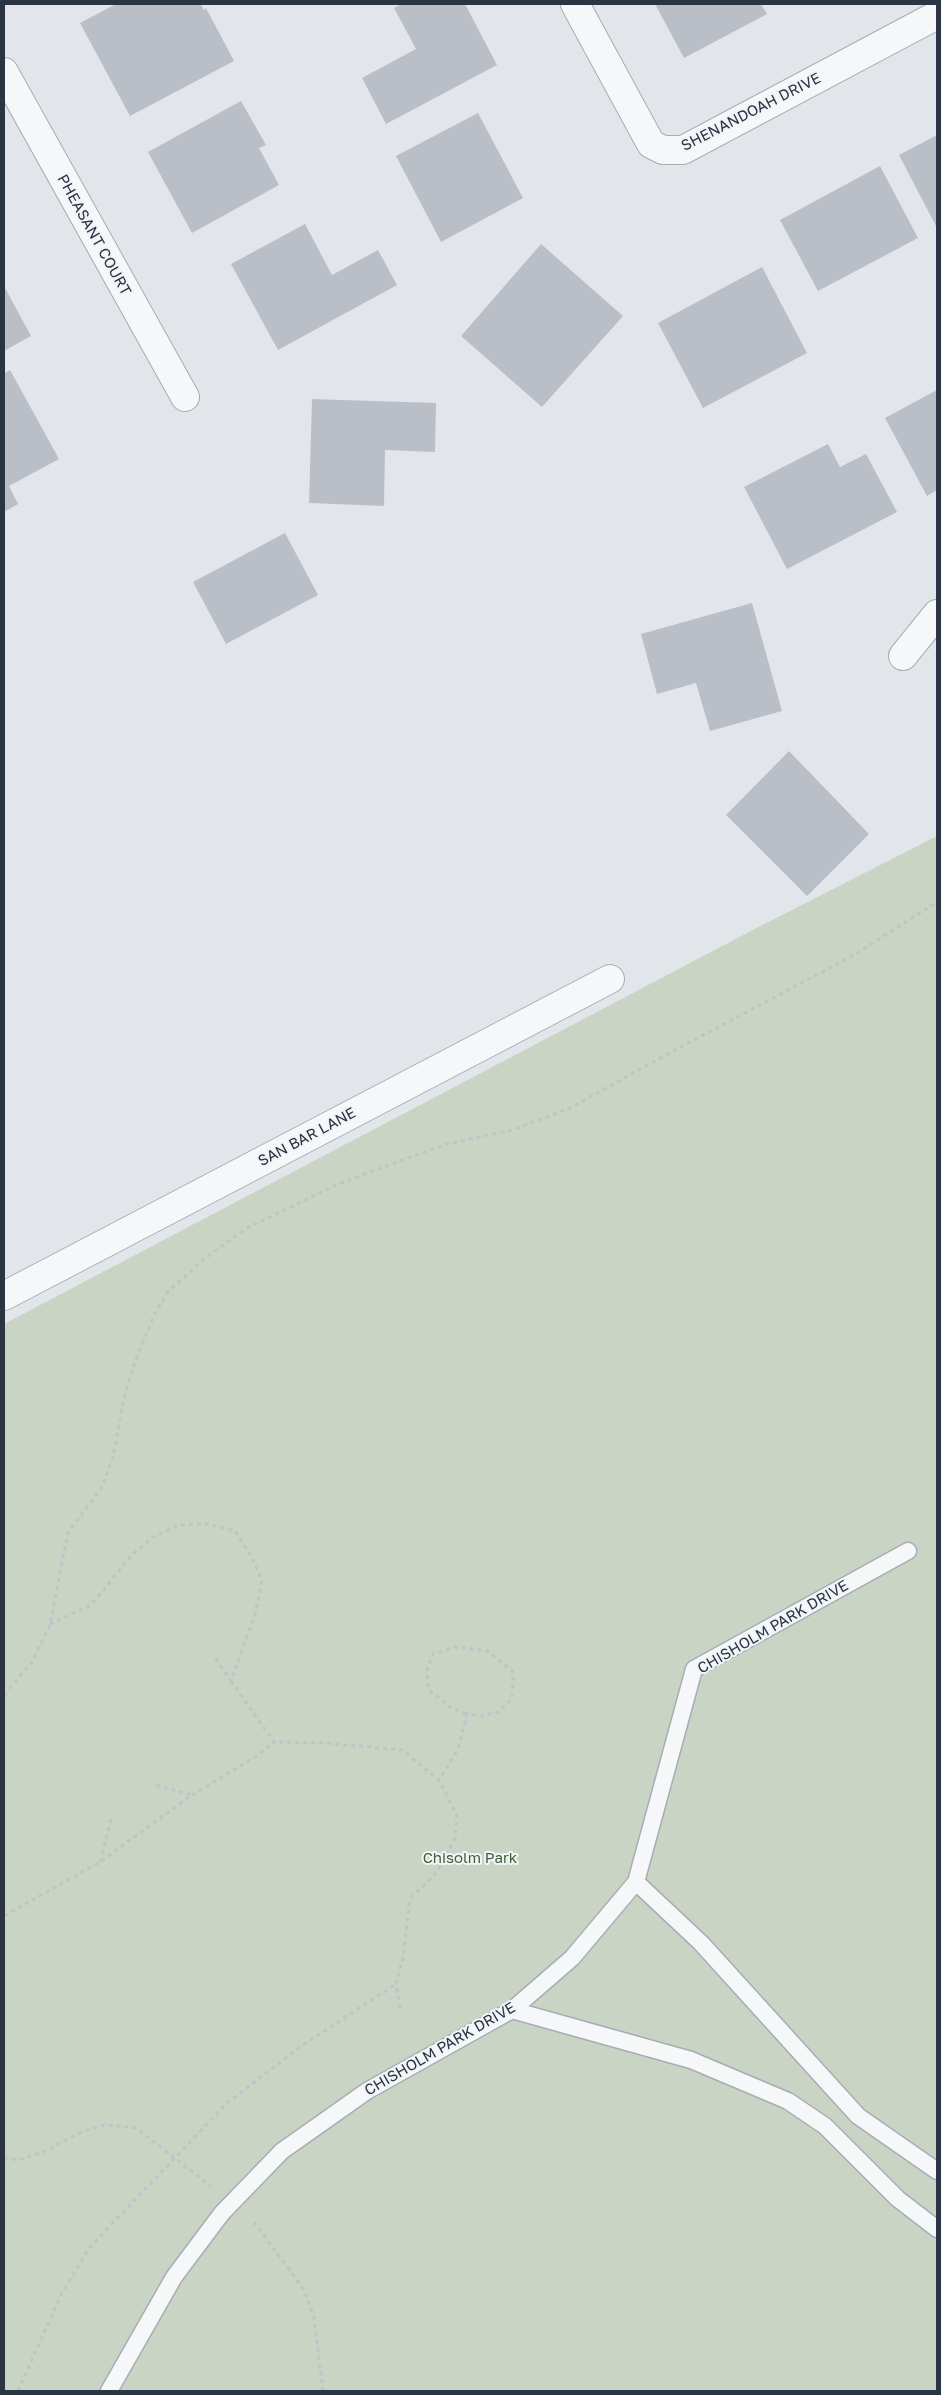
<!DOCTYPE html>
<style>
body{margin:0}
#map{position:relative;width:941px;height:2395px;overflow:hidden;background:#e2e6ea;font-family:"Golos Text",sans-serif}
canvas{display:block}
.frame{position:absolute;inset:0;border:5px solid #2b3442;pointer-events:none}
</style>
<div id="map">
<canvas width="941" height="2395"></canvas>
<div class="frame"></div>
</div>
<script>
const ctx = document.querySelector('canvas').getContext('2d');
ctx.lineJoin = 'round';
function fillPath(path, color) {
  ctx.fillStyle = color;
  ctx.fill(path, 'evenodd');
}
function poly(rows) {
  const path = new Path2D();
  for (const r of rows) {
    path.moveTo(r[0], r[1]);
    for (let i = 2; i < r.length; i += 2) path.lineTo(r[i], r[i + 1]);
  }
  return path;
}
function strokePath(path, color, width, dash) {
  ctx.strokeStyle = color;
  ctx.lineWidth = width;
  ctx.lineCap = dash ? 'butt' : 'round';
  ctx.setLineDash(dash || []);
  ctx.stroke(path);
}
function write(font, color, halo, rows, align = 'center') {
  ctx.font = font + ' "Golos Text",sans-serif';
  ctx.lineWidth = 4;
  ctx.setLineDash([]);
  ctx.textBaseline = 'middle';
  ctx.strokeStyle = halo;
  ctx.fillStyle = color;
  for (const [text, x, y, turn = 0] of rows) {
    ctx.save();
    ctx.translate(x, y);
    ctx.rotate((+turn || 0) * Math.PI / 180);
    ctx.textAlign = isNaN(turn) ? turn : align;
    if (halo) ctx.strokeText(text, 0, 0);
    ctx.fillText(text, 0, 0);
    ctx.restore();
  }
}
const green = poly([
 [937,836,937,2391,4,2391,4,1324,745,934]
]);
const building = poly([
 [116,4,201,4,204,10,206,8,234,61,130,116,80,23],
 [402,4,465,4,497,65,386,124,362,78,416,49,394,8],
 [655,4,761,4,767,14,684,58],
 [241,101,266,145,259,148,279,185,192,233,148,152],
 [478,113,523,198,441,242,396,156],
 [937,135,937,228,899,155],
 [880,166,918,238,818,291,780,220],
 [305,224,332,275,378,250,397,285,278,350,231,264],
 [541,244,623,316,542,407,461,336],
 [762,267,807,353,703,408,658,323],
 [4,286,31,336,4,351],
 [10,370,59,459,9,486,18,504,4,512,4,374],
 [937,390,937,490,927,496,885,418],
 [312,399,436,403,435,452,385,450,384,506,309,503],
 [828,444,840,467,866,454,897,512,787,569,744,487],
 [285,533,318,595,226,644,193,582],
 [752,603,782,711,710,731,696,683,657,694,641,634],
 [789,751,869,834,807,896,726,815]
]);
const path = poly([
 [50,1624,91,1605,132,1555,152,1538,176,1526,203,1523,235,1531,252,1558,262,1581,255,1615,231,1681,215,1658],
 [231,1681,274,1742,325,1743,402,1750,439,1780,458,1749,467,1714,480,1716,499,1712,512,1698,513,1672,488,1651,455,1647,433,1654,427,1669,428,1689,450,1707,467,1714],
 [4,1695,31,1663,50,1625,68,1532,101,1489,113,1457,124,1398,135,1361,154,1315,168,1292,205,1258,249,1227,341,1183,443,1145,512,1130,570,1108,664,1056,856,954,937,902],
 [156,1785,192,1795],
 [100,1862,112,1816],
 [4,1916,100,1862,192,1795,255,1757,274,1742],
 [400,2008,396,1984,403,1958,410,1899,437,1872,455,1838,457,1815,439,1780],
 [4,2158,19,2160,43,2152,83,2131,105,2125,136,2128,211,2186],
 [254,2222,304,2290,314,2318,323,2391],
 [18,2391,61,2295,89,2248,227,2103,303,2045,396,1984]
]);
const lane = poly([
 [636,1882,701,1943,858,2116,937,2171],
 [512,2010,691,2060,788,2101,825,2126,898,2199,937,2229],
 [109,2391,174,2277,222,2213,282,2151,367,2091,512,2010,572,1958,636,1882,694,1669,908,1551]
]);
const street = poly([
 [575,4,651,144,663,150,683,150,937,15],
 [4,72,185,397],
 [903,656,937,614],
 [4,1296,610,979]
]);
const streetNames = [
 ["SHENANDOAH DRIVE",751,112,-27],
 ["PHEASANT COURT",94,235,61],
 ["SAN BAR LANE",307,1137,-28],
 ["CHISHOLM PARK DRIVE",773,1627,-30],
 ["CHISHOLM PARK DRIVE",440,2049,-30]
];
const parkNames = [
 ["Chisolm Park",470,1858]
];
fillPath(green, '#c9d4c4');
fillPath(building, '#babfc7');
strokePath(lane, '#a7adb4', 19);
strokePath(street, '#a7adb4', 30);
strokePath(path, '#c0c4c9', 3, [4, 4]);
strokePath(lane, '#f5f7f9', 16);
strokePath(street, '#f5f7f9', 28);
write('15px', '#2b3442', '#f2f5f8', streetNames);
write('15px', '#415e38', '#f2f5f8', parkNames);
</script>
